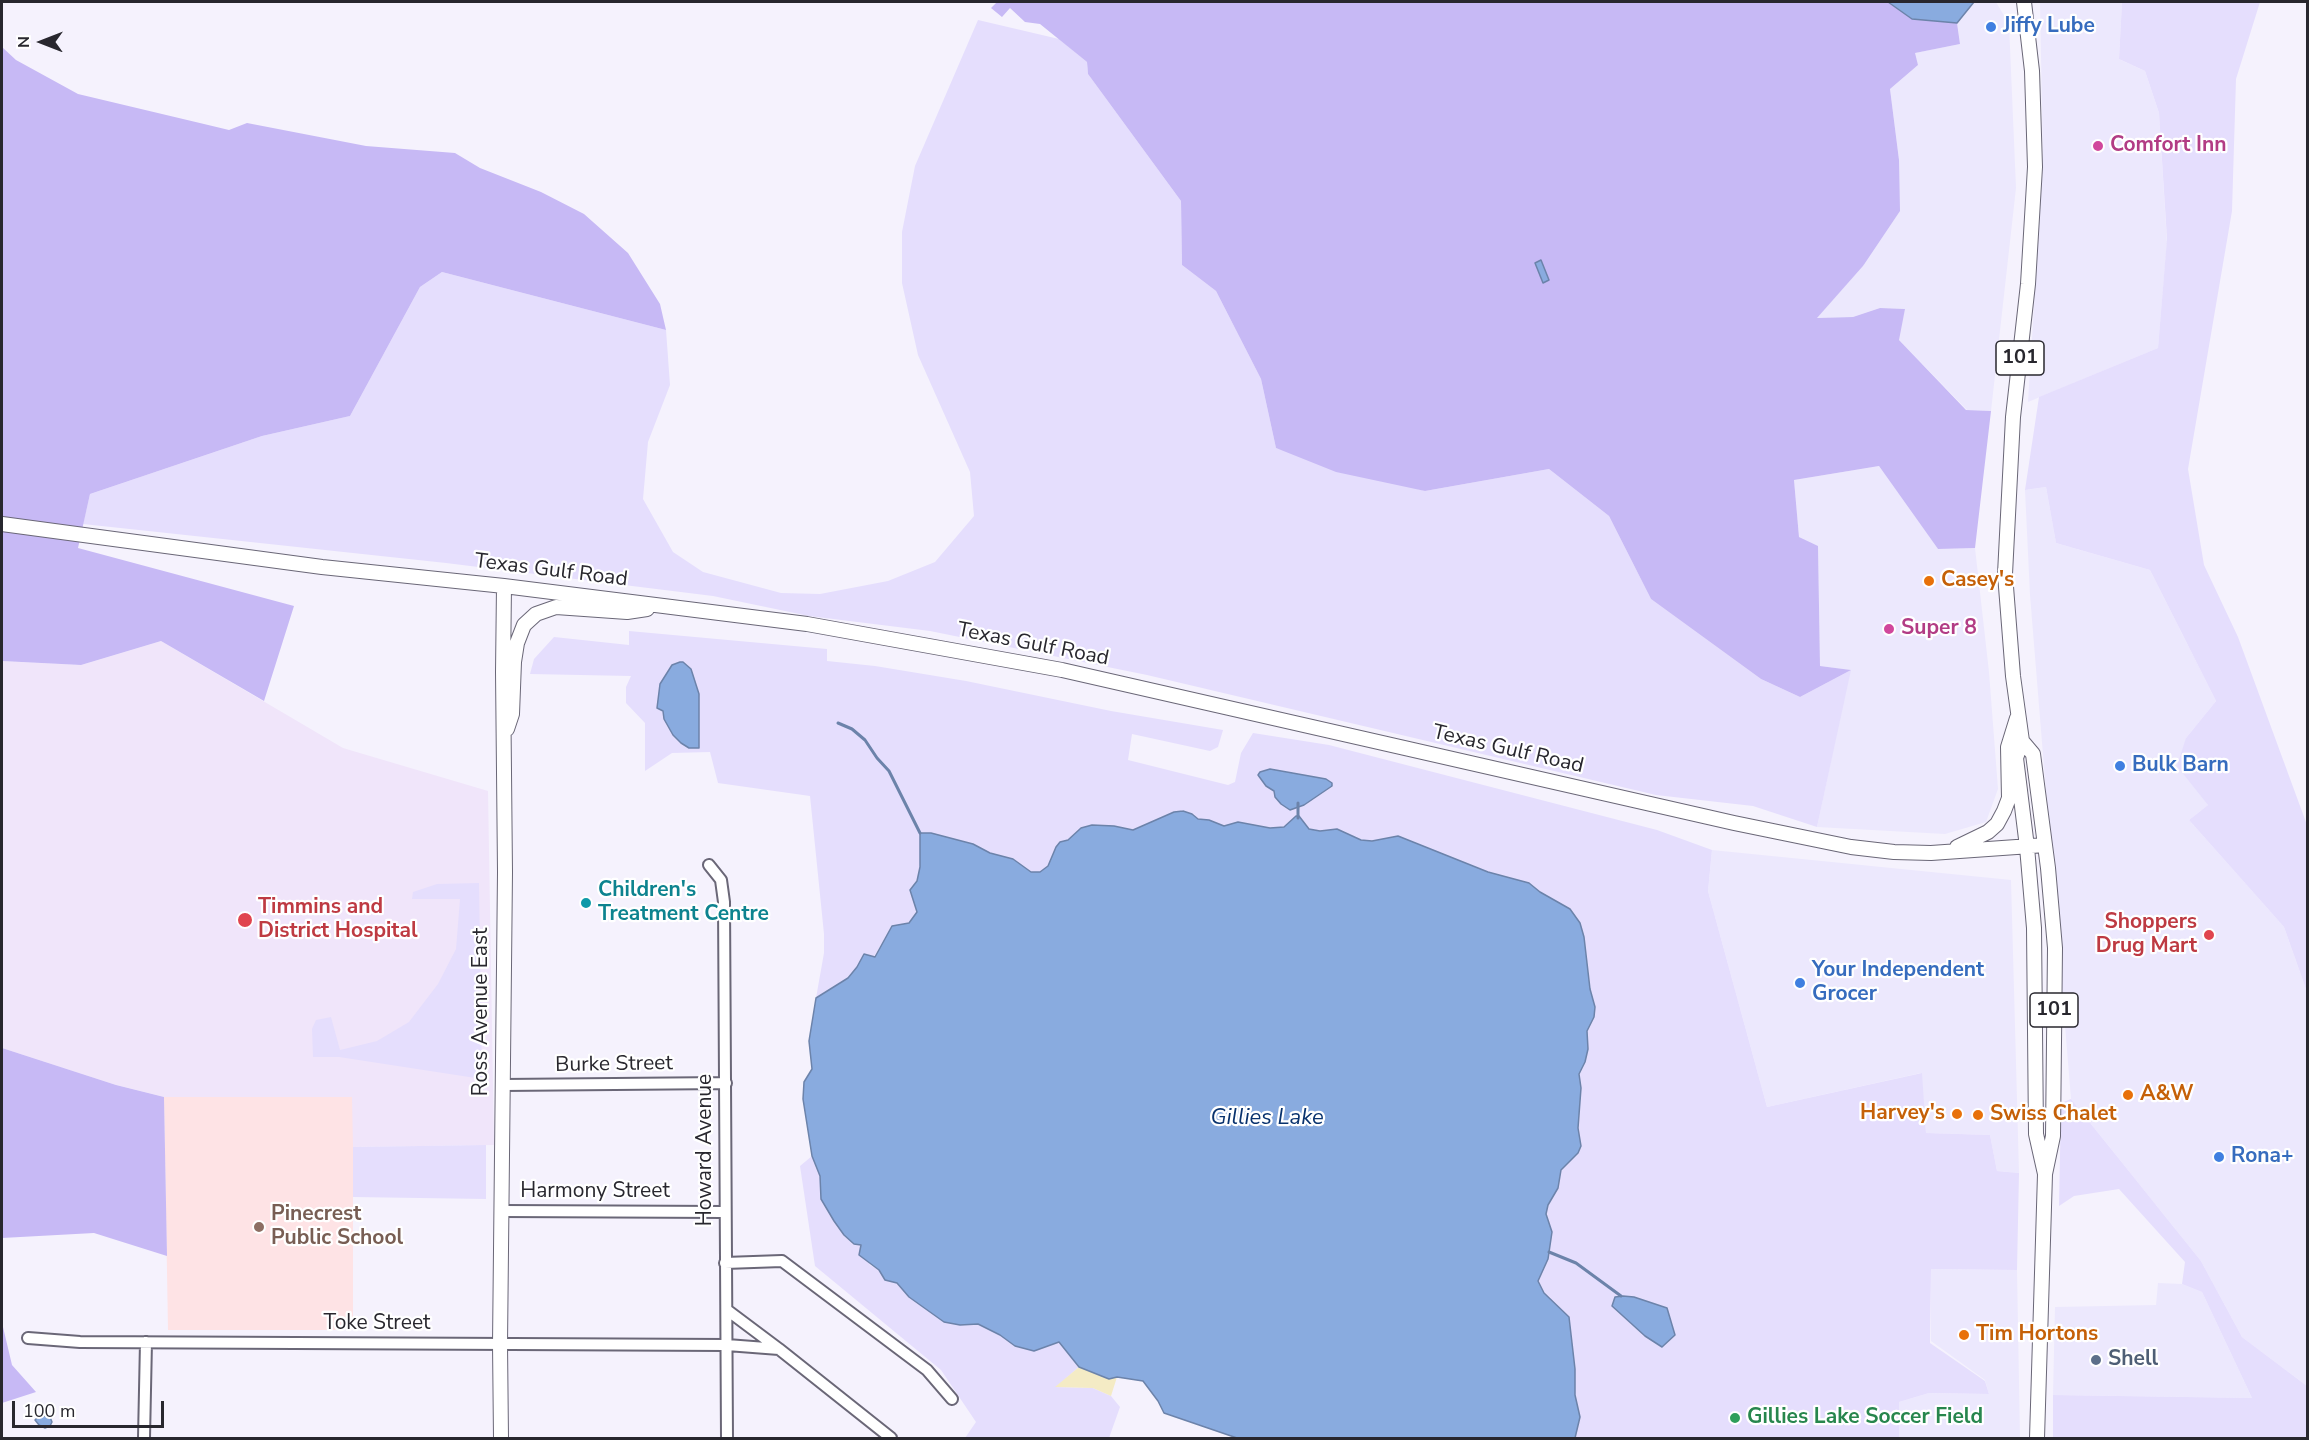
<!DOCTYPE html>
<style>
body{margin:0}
#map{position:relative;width:2309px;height:1440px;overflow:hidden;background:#f5f2fd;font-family:"Nunito Sans",sans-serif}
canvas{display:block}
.frame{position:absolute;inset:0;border:3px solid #28272e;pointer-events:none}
.north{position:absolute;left:12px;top:12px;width:60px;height:60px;-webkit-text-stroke:4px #fff;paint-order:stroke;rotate:270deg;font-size:16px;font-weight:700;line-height:24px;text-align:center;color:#28272e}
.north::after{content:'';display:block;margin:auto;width:21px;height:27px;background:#28272e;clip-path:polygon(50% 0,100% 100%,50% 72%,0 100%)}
.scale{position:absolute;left:12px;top:1401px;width:152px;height:27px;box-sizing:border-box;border:3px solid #28272e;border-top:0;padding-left:8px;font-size:18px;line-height:21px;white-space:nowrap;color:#28272e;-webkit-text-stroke:4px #fff;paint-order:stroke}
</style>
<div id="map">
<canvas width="2309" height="1440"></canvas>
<div class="frame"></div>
<div class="north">N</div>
<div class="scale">100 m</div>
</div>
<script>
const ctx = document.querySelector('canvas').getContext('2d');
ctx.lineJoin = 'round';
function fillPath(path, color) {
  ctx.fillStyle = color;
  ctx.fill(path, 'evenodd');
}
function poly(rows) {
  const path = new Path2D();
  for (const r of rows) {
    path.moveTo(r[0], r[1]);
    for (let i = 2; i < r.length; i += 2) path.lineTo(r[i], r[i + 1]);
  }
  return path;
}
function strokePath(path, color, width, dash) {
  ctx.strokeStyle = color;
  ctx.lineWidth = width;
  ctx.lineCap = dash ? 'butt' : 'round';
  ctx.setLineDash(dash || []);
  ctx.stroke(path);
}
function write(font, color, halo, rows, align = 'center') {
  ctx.font = font + ' "Nunito Sans",sans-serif';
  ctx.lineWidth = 4.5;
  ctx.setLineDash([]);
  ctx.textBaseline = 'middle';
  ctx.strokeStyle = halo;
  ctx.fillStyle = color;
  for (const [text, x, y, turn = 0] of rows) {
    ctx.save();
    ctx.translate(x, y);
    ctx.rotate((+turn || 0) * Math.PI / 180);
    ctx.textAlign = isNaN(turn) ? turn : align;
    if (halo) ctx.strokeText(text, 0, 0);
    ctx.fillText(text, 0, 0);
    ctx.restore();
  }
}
const built = poly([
 [1974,2,1996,2,2009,24,2016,188,1991,411,1967,410,1898,339,1905,309,1880,308,1853,317,1816,318,1863,266,1899,160,1890,89,1918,65,1914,53,1960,44,1957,23],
 [2040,2,2122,2,2119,59,2145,71,2159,113,2167,243,2158,348,2028,402,2043,164],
 [1879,466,1938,549,1975,548,1989,672,1998,789,1986,822,1945,834,1817,827,1850,670,1820,666,1818,547,1799,537,1794,480],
 [2046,487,2056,543,2150,570,2216,701,2186,738,2208,805,2189,820,2284,927,2307,992,2307,1386,2242,1337,2201,1261,2071,1099,2030,595,2025,490],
 [1712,850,2011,880,2019,1173,1997,1171,1990,1135,1926,1133,1921,1073,1767,1107,1708,891],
 [1931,1269,2017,1270,2020,1438,1899,1438,1899,1402,1929,1393,1989,1394,1985,1380,1931,1341],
 [2158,1283,2182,1284,2202,1292,2252,1398,2053,1395,2055,1307,2156,1305]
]);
const education = poly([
 [164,1097,353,1097,353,1330,168,1330]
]);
const medical = poly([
 [161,641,343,748,488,791,494,1145,353,1147,352,1097,164,1097,116,1085,2,1048,2,661,81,665]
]);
const green = poly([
 [2122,2,2260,2,2236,79,2232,211,2188,469,2204,565,2238,637,2307,825,2307,992,2284,927,2189,820,2208,805,2177,766,2186,738,2216,701,2150,570,2056,543,2046,487,2025,490,2039,397,2158,348,2167,239,2159,113,2145,71,2119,59],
 [978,20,1059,39,1087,62,1088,74,1181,201,1182,265,1216,291,1261,379,1276,448,1425,491,1549,469,1609,516,1651,599,1761,679,1800,697,1851,670,1817,827,1753,806,1656,795,1147,675,930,631,809,616,713,596,446,563,83,524,90,494,262,436,350,416,420,287,442,272,666,330,670,385,648,442,643,499,673,552,703,572,781,593,820,594,888,581,935,562,974,516,970,472,918,355,902,283,902,232,915,166],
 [629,631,827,649,827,661,875,666,966,681,1111,711,1223,730,1218,747,1210,751,1132,734,1128,760,1228,785,1235,782,1241,753,1253,733,1329,745,1657,830,1712,850,1708,891,1767,1107,1922,1073,1926,1133,1990,1135,1997,1171,2019,1173,2017,1270,1931,1269,1930,1343,1985,1381,1989,1394,1929,1393,1899,1402,1899,1438,1575,1438,1580,1417,1575,1395,1575,1369,1569,1318,1544,1293,1538,1281,1548,1259,1552,1232,1546,1214,1548,1205,1558,1188,1561,1170,1578,1153,1581,1146,1578,1128,1581,1088,1579,1074,1585,1062,1588,1049,1587,1031,1594,1017,1584,937,1580,923,1570,909,1540,892,1529,883,1488,872,1398,836,1372,842,1361,840,1337,829,1320,831,1308,829,1296,816,1284,827,1270,828,1238,822,1224,826,1209,820,1198,819,1192,814,1174,813,1133,830,1114,826,1092,825,1081,828,1068,840,1060,842,1056,847,1048,866,1040,872,1031,872,1013,859,990,853,973,844,931,833,920,834,920,867,917,881,910,890,917,912,909,923,892,926,874,957,864,955,858,967,848,978,816,998,824,953,824,934,810,796,718,783,710,752,672,753,645,771,645,723,626,703,626,687,631,676,530,674,534,659,554,637,629,645],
 [479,883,482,1079,339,1057,313,1057,312,1029,316,1020,331,1017,340,1050,377,1041,409,1022,438,984,456,949,460,899,412,899,413,892,437,884],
 [2071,1099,2201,1261,2242,1337,2307,1386,2307,1438,2053,1438,2053,1395,2252,1398,2202,1292,2182,1284,2185,1262,2119,1189,2074,1196,2059,1206,2061,1103],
 [486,1145,486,1199,353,1197,353,1147],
 [812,1156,820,1176,821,1199,861,1245,870,1265,879,1270,885,1280,897,1283,909,1297,960,1325,978,1324,1000,1335,1015,1346,1059,1342,1079,1367,1056,1387,1093,1388,1111,1396,1120,1407,1109,1438,965,1438,976,1422,941,1370,815,1266,800,1166]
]);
const forest = poly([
 [997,2,1888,2,1912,19,1957,23,1960,44,1915,53,1918,65,1890,89,1899,160,1900,211,1863,266,1817,318,1853,317,1880,308,1905,309,1899,340,1966,410,1991,411,1975,548,1938,549,1879,466,1794,480,1799,537,1818,546,1820,666,1851,670,1800,697,1761,679,1651,599,1609,516,1549,469,1425,491,1336,472,1276,448,1261,379,1216,291,1182,265,1181,201,1088,74,1087,62,1040,24,1025,22,1010,8,1002,17,991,8],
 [2,47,16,60,78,94,204,124,229,130,247,123,366,146,455,153,480,168,541,192,584,214,628,253,660,304,666,330,442,272,420,287,350,416,262,436,90,494,78,548,294,606,264,701,161,641,81,665,2,661],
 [2,1048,116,1085,164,1097,167,1256,94,1233,2,1238],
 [2,1326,3,1327,12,1365,36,1392,2,1403]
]);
const sand = poly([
 [1079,1367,1117,1377,1111,1396,1093,1388,1055,1387]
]);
const water = poly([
 [1888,2,1974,2,1957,23,1912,19,1888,2],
 [1541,260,1549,280,1543,283,1535,263,1541,260],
 [680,662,683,662,691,669,699,694,699,748,689,748,681,743,673,735,664,719,663,711,657,708,660,684,672,665,680,662],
 [1270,769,1326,779,1332,783,1332,786,1304,805,1290,810,1281,804,1275,797,1274,791,1266,786,1258,775,1260,772,1270,769],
 [1183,811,1192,814,1198,819,1209,820,1224,826,1238,822,1270,828,1284,827,1296,816,1299,816,1309,829,1320,831,1337,829,1361,840,1372,841,1398,836,1488,872,1529,883,1540,892,1570,909,1580,923,1584,937,1590,989,1595,1007,1594,1017,1587,1031,1588,1049,1585,1062,1579,1074,1581,1088,1578,1128,1581,1146,1578,1153,1561,1170,1558,1188,1548,1205,1546,1214,1552,1232,1548,1259,1538,1281,1544,1293,1569,1317,1575,1369,1575,1395,1580,1417,1575,1438,1237,1438,1164,1413,1158,1401,1143,1381,1117,1377,1109,1379,1079,1367,1059,1342,1034,1351,1015,1346,1000,1335,978,1324,960,1325,944,1322,909,1297,897,1283,885,1280,879,1270,859,1255,861,1245,854,1244,844,1235,834,1221,821,1199,820,1176,812,1156,803,1099,804,1082,812,1069,809,1041,816,998,848,978,857,967,864,954,875,957,892,926,909,923,917,912,910,890,917,881,920,867,920,833,931,833,973,844,990,853,1013,859,1031,872,1040,872,1048,866,1056,847,1060,842,1068,840,1081,828,1092,825,1114,826,1133,830,1174,812,1183,811],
 [1623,1296,1634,1297,1667,1308,1675,1335,1662,1347,1645,1336,1612,1306,1615,1297,1623,1296],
 [45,1416,50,1417,52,1422,50,1426,45,1428,39,1425,35,1420,38,1417,45,1416]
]);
const stream = poly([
 [838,723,852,729,865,740,877,758,889,771,920,833],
 [1298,803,1298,818],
 [1549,1252,1576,1263,1621,1296]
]);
const minor = poly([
 [709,865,721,880,724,902,727,1438],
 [503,1085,726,1083],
 [502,1211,724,1212],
 [725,1263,782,1261,927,1370,952,1399],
 [727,1310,779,1349,891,1438],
 [28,1338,80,1342,727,1345,779,1349],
 [144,1438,146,1342]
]);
const major = poly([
 [2024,2,2032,71,2035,167,2028,284,2013,417,2005,574,2013,676,2022,741,2016,758,2027,847,2034,928,2036,1134,2045,1174],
 [2,524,322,567,504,586,807,624,1062,670,1734,823,1851,847,1894,852,1931,853,2045,845],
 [507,729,512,714,514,662,517,643,524,625,536,614,556,607,627,612,647,609],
 [2022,741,2033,754,2048,868,2055,948,2053,1136,2045,1174,2037,1438],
 [1957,847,1988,832,1997,824,2004,811,2009,798,2008,747,2017,718],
 [501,1438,500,1344,505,872,503,672,504,586]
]);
const markers = [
 [1991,27,6,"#3f7fe0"],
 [2098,146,6,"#d1479c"],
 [1929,581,6,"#e8710a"],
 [1889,629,6,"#d1479c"],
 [2120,766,6,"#3f7fe0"],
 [586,903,6,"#0f9aa8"],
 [245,920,8,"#e0444e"],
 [2209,935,6,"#e0444e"],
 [1800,983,6,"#3f7fe0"],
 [2128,1095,6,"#e8710a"],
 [1957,1114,6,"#e8710a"],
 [1978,1115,6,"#e8710a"],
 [2219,1157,6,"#3f7fe0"],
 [259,1227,6,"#8d6e63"],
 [1964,1335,6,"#e8710a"],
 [2096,1360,6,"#5c6f8a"],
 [1735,1418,6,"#2e9e5b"]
];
const shields = [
 [2020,358,48],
 [2054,1010,48]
];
const shieldNames = [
 ["101",2020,358],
 ["101",2054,1010]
];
const shopNames = [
 ["Jiffy Lube",2003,27],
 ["Bulk Barn",2132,766],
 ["Your Independent",1812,971],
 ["Grocer",1812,995],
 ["Rona+",2231,1157]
];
const hotelNames = [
 ["Comfort Inn",2110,146],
 ["Super 8",1901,629]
];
const streetNames = [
 ["Texas Gulf Road",551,571,7],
 ["Texas Gulf Road",1033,645,11],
 ["Texas Gulf Road",1508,750,13],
 ["Ross Avenue East",482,1012,-90],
 ["Burke Street",614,1065,-1],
 ["Howard Avenue",706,1150,-90],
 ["Harmony Street",595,1192],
 ["Toke Street",377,1324]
];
const foodNames = [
 ["Casey's",1941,581],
 ["A&W",2140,1095],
 ["Harvey's",1945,1114,"right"],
 ["Swiss Chalet",1990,1115],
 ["Tim Hortons",1976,1335]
];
const cultureNames = [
 ["Children's",598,891],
 ["Treatment Centre",598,915]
];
const healthNames = [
 ["Timmins and",258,908],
 ["District Hospital",258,932],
 ["Shoppers",2197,923,"right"],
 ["Drug Mart",2197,947,"right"]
];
const educationNames = [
 ["Pinecrest",271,1215],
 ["Public School",271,1239]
];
const serviceNames = [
 ["Shell",2108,1360]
];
const leisureNames = [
 ["Gillies Lake Soccer Field",1747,1418]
];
const waterNames = [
 ["Gillies Lake",1267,1119]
];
fillPath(built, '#ece8fd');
fillPath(education, '#fee3e5');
fillPath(medical, '#f0e5fa');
fillPath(green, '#e5defd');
fillPath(forest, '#c7b9f5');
fillPath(sand, '#f4ebc5');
fillPath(water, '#89abdf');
strokePath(water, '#6c83aa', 1.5);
strokePath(stream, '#6c83aa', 3);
strokePath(minor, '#6a6777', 14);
strokePath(major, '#6a6777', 16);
strokePath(minor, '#fff', 10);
strokePath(major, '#fff', 14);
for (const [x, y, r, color] of markers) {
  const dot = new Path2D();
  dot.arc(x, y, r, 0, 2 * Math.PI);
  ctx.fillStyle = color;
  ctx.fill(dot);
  strokePath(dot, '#fff', 2);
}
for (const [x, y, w] of shields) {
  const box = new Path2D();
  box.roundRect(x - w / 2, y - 17, w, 34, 4.5);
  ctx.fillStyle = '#fff';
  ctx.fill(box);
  strokePath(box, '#28272e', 1.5);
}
write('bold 20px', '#28272e', null, shieldNames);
write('bold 21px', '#366cbe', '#fff', shopNames, 'left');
write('bold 21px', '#b23c85', '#fff', hotelNames, 'left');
write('21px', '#28272e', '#fff', streetNames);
write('bold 21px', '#c56008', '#fff', foodNames, 'left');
write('bold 21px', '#0d838f', '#fff', cultureNames, 'left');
write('bold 21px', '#be3a42', '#fff', healthNames, 'left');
write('bold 21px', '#785e54', '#fff', educationNames, 'left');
write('bold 21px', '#4e5e75', '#fff', serviceNames, 'left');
write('bold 21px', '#27864d', '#fff', leisureNames, 'left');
write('italic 22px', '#08326e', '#fff', waterNames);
</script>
